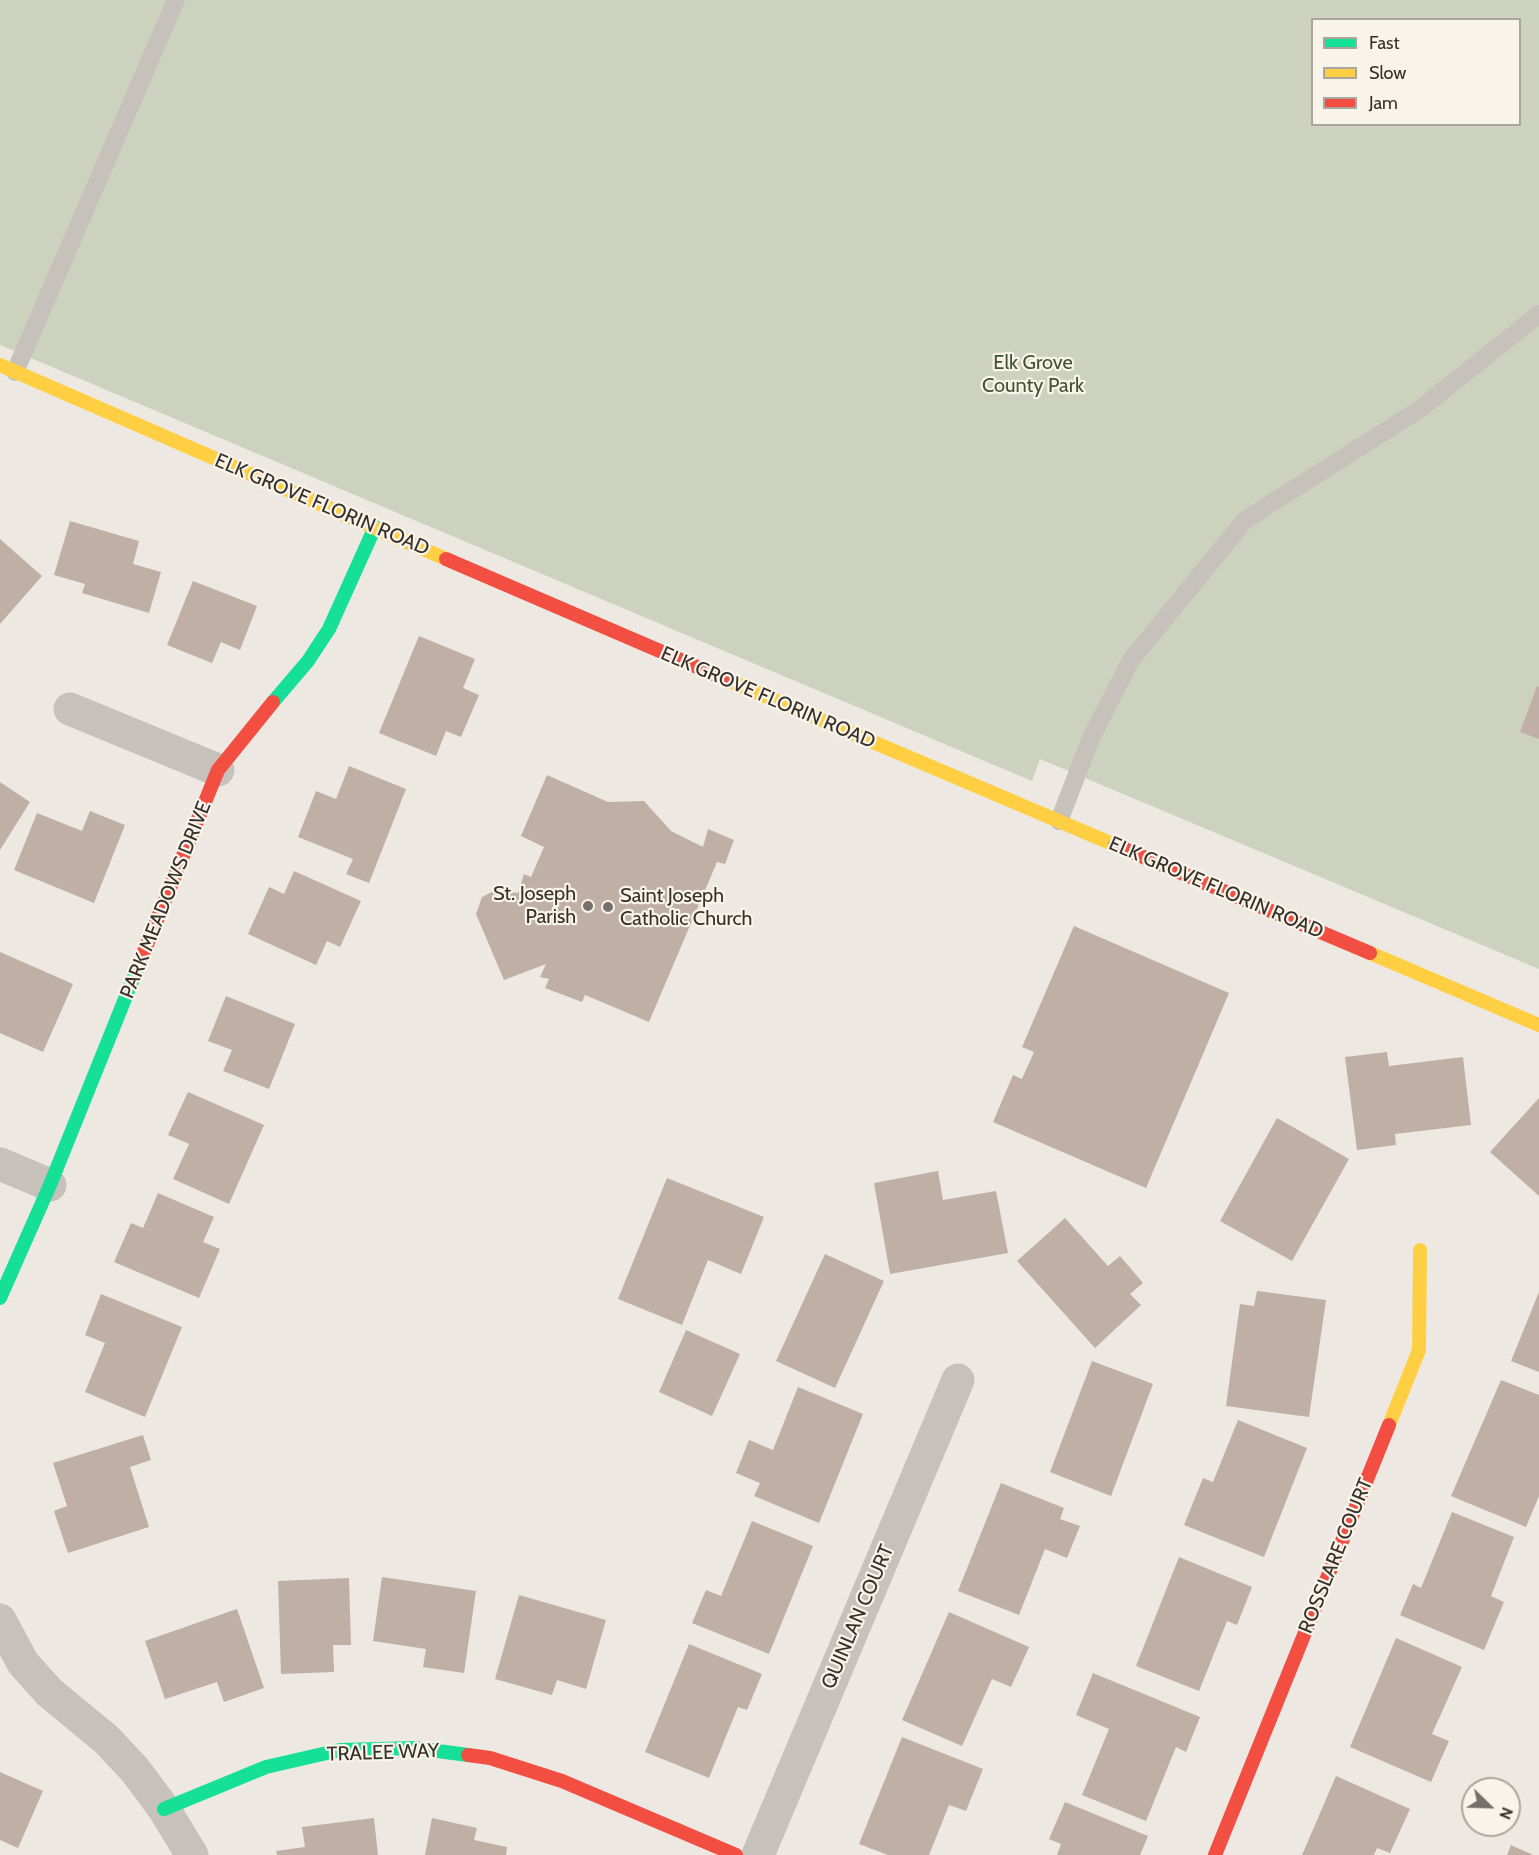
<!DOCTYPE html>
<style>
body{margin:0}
#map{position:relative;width:1539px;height:1855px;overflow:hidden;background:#ede9e2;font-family:Cabin,sans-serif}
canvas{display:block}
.legend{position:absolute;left:1311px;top:18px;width:210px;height:108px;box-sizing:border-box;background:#f9f4ea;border:2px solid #aba59d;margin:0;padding:8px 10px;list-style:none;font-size:18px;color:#362f2a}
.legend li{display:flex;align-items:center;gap:12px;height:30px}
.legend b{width:30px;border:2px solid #aba59d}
.north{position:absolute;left:1461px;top:1777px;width:60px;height:60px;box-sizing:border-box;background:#f9f4ea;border:2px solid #aba59d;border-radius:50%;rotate:113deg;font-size:16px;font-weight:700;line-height:24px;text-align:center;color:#362f2a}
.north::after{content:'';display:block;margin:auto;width:21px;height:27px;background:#76706a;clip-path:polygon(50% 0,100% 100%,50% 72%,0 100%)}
</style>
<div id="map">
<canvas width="1539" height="1855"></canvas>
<ul class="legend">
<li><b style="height:8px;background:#16e098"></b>Fast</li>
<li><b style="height:8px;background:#ffcf43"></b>Slow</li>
<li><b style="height:8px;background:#f24e42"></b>Jam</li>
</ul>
<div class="north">N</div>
</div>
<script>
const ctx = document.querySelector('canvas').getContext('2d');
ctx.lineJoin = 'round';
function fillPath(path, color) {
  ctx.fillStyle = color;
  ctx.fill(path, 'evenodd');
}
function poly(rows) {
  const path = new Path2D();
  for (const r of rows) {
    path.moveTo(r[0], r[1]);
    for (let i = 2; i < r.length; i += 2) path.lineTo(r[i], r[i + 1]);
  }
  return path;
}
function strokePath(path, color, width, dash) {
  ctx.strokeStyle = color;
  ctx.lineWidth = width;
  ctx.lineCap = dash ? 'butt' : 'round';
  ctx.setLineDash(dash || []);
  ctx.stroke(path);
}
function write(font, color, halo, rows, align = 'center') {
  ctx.font = font + ' Cabin,sans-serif';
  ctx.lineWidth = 4.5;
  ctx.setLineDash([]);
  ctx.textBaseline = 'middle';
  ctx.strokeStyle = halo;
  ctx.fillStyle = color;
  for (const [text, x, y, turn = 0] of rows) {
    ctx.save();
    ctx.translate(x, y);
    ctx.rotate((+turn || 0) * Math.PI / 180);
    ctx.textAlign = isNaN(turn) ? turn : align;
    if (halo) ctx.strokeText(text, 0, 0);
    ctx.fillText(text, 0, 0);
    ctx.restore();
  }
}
const green = poly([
 [0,0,1539,0,1539,969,1040,759,1032,781,0,345],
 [1312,20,1520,20,1520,124,1312,124]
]);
const building = poly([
 [70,521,139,541,133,564,161,572,149,613,82,593,85,584,54,575],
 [0,539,42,576,0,624],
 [193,581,257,606,240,650,221,642,212,663,167,645],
 [419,636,475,659,463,688,479,695,461,737,446,731,436,756,379,733],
 [1537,686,1539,687,1539,739,1520,732],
 [349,766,406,789,369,883,346,874,353,859,298,837,316,791,336,799],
 [547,775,608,802,644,801,671,831,703,847,708,829,734,840,725,864,717,862,649,1022,585,995,582,1002,545,988,549,979,540,977,546,964,504,980,476,914,482,897,496,890,518,893,524,874,531,877,544,847,521,836],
 [0,782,30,802,0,850],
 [90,811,125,825,94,903,14,870,37,813,82,831],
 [294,871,361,901,340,947,327,941,316,965,248,934,269,887,284,894],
 [1074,926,1229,993,1146,1188,993,1122,1013,1075,1022,1079,1034,1052,1022,1047],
 [0,952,73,984,43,1052,0,1033],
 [226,996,295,1024,269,1089,223,1071,232,1050,208,1041],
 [1387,1052,1389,1066,1463,1057,1471,1125,1395,1134,1396,1145,1357,1150,1345,1057],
 [188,1092,264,1125,229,1204,173,1179,189,1144,168,1135],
 [1539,1098,1539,1196,1490,1152],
 [1277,1118,1349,1159,1292,1261,1220,1221],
 [938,1171,943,1200,996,1191,1008,1253,890,1274,874,1183],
 [667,1178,764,1217,741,1274,708,1260,682,1325,618,1299],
 [158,1193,214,1217,203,1242,220,1249,199,1298,114,1262,131,1223,143,1228],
 [1065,1218,1108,1266,1120,1256,1143,1283,1130,1294,1141,1305,1095,1348,1017,1261],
 [825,1254,884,1281,835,1388,776,1361],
 [1257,1291,1326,1300,1309,1417,1226,1406,1240,1304,1254,1306],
 [1539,1292,1539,1372,1511,1361],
 [101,1294,182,1327,145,1417,85,1392,105,1343,85,1335],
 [686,1330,740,1354,712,1416,659,1392],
 [1092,1361,1153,1384,1111,1496,1050,1472],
 [1501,1380,1539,1395,1539,1496,1526,1527,1451,1496],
 [798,1387,863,1414,819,1523,754,1496,760,1483,736,1473,749,1440,773,1450],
 [1238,1420,1307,1448,1264,1557,1184,1525,1203,1478,1213,1482],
 [143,1435,151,1460,130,1467,149,1527,68,1553,54,1511,67,1506,53,1463],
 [1001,1483,1064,1508,1060,1519,1080,1526,1067,1558,1045,1549,1019,1615,958,1591],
 [1452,1512,1514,1537,1491,1596,1504,1602,1484,1650,1400,1615,1413,1584,1421,1588],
 [752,1521,813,1546,769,1654,692,1623,706,1590,721,1596],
 [1179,1557,1252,1587,1237,1625,1227,1621,1199,1691,1136,1666],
 [382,1577,476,1591,464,1673,423,1667,426,1649,373,1641],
 [349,1578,351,1645,333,1645,334,1672,281,1674,278,1581],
 [519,1595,606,1620,586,1689,557,1680,552,1695,495,1679],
 [237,1609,264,1688,224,1702,217,1682,165,1699,145,1641],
 [949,1612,1029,1647,1011,1687,992,1679,962,1746,902,1720],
 [1396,1638,1462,1667,1432,1734,1449,1741,1431,1782,1350,1747],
 [689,1644,762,1674,747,1710,738,1707,709,1778,645,1752],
 [1093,1673,1200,1717,1186,1752,1176,1747,1146,1821,1082,1795,1109,1729,1076,1715],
 [902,1737,983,1769,966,1811,949,1805,929,1855,888,1855,859,1844],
 [0,1772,43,1791,18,1848,0,1840],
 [1336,1776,1410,1809,1390,1853,1377,1848,1374,1855,1302,1855],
 [1065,1802,1148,1836,1140,1855,1057,1855,1061,1844,1049,1839],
 [374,1818,378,1855,277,1855,276,1851,305,1847,302,1827],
 [432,1818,477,1828,474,1840,507,1847,506,1855,425,1855],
 [1511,1845,1533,1855,1507,1855]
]);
const lane = poly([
 [15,372,176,0],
 [1059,821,1091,738,1131,660,1245,520,1420,409,1539,314]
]);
const street = poly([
 [70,709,218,770],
 [0,1164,50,1185],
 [0,1620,23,1663,49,1692,107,1740,135,1770,164,1809,192,1855],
 [758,1855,958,1380]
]);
const fast = poly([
 [273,702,308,661,329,629,375,527],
 [0,1298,50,1185,139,964],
 [164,1809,266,1767,340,1750,415,1748,468,1755]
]);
const slow = poly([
 [0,365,446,559],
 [725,679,1115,845],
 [1370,953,1539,1025],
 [1389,1425,1419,1350,1420,1250]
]);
const jam = poly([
 [446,559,725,679],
 [1115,845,1370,953],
 [139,964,218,770,273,702],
 [468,1755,490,1758,562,1781,736,1855],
 [1215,1855,1389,1425]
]);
const markers = [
 [588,906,6,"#76706a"],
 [608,907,6,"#76706a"]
];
const parkNames = [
 ["Elk Grove",1033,363],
 ["County Park",1033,386]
];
const streetNames = [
 ["ELK GROVE FLORIN ROAD",322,505,23],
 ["ELK GROVE FLORIN ROAD",768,698,23],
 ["ELK GROVE FLORIN ROAD",1216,888,23],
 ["PARK MEADOWS DRIVE",166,900,-68],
 ["ROSSLARE COURT",1336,1556,-68],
 ["QUINLAN COURT",858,1617,-67],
 ["TRALEE WAY",383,1753,-2]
];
const poiNames = [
 ["St. Joseph",576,894],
 ["Parish",576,917],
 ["Saint Joseph",620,896,"left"],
 ["Catholic Church",620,919,"left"]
];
fillPath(green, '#ccd2bd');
fillPath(building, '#bfafa5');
strokePath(lane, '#c6c1bb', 18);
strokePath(street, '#c6c1bb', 33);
strokePath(fast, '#16e098', 14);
strokePath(slow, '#ffcf43', 14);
strokePath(jam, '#f24e42', 14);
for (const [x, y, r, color] of markers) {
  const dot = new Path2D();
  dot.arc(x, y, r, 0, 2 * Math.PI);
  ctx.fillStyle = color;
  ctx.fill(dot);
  strokePath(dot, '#f9f4ea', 2);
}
write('20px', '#42532f', '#f9f4ea', parkNames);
write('20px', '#362f2a', '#f9f4ea', streetNames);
write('20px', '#362f2a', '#f9f4ea', poiNames, 'right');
</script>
